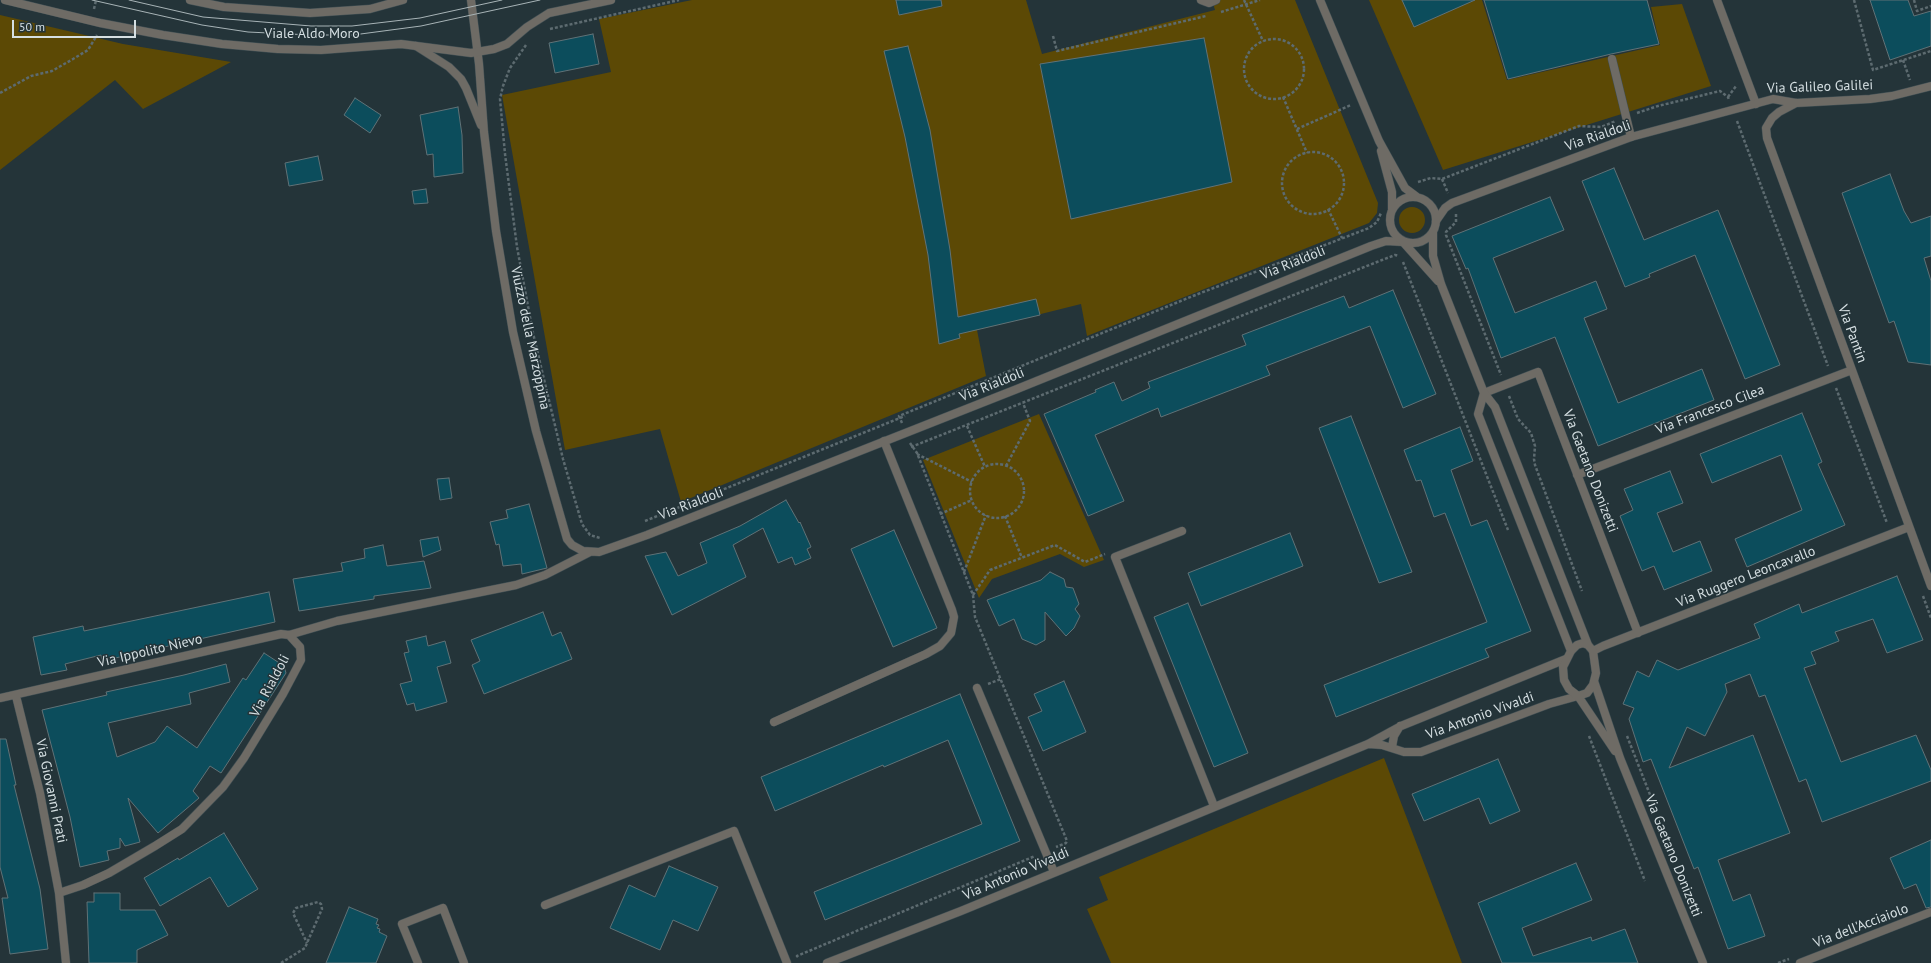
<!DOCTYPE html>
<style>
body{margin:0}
#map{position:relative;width:1931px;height:963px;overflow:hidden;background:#243439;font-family:"PT Sans",sans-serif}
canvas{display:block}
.scale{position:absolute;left:12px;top:20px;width:124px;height:18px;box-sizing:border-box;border:2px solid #d5dfe2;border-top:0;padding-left:5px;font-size:12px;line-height:14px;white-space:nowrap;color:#d5dfe2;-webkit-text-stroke:3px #243439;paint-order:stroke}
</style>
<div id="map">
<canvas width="1931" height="963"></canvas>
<div class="scale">50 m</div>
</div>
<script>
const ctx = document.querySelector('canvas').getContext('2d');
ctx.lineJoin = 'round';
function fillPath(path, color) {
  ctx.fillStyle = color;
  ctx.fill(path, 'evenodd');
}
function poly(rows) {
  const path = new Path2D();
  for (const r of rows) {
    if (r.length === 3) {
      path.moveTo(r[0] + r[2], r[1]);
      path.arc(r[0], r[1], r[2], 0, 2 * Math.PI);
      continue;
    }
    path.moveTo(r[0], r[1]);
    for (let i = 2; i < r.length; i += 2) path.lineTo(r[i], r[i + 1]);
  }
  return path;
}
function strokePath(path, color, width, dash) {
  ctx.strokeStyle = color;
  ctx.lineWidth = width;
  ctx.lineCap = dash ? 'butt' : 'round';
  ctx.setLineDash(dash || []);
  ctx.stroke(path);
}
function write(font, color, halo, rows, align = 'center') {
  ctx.font = font + ' "PT Sans",sans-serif';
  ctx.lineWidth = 3;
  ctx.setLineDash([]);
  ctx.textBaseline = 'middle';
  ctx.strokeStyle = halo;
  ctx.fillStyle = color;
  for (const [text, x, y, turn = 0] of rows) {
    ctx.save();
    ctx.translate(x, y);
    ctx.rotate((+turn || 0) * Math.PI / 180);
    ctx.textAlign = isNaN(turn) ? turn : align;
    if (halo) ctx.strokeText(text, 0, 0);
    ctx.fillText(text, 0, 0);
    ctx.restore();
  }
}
const green = poly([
 [692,0,1026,0,1042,54,1215,10,1212,0,1295,0,1378,203,1377,213,1369,223,1087,336,1081,304,977,330,986,376,681,502,660,429,565,450,502,95,611,72,599,19],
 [1369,0,1482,0,1507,80,1660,45,1651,7,1682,4,1711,86,1443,170],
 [0,15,123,44,231,62,143,109,115,80,0,170],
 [1412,220,13],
 [1039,414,1104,560,1084,567,1060,554,992,579,979,598,923,460],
 [1384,758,1462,963,1111,963,1087,909,1108,900,1099,877]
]);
const building = poly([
 [896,0,941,0,942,6,899,15,896,0],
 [1402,0,1475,0,1414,27,1402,0],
 [1484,0,1647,0,1659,44,1611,54,1508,79,1484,0],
 [1870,0,1908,0,1914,16,1931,11,1931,46,1890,60,1870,0],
 [593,34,599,64,555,73,549,43,593,34],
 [1204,38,1232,182,1071,219,1040,64,1204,38],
 [908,46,930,130,950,250,958,317,1036,299,1040,315,959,334,960,338,939,344,928,255,905,137,884,51,908,46],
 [355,98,381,115,370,133,344,115,355,98],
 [458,107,462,135,463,173,434,177,433,154,427,155,420,115,458,107],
 [318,156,323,180,289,186,285,163,318,156],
 [1614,168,1644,240,1718,210,1780,365,1745,379,1695,255,1649,274,1650,277,1625,287,1582,181,1614,168],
 [1890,174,1904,211,1911,223,1931,216,1931,256,1924,258,1931,281,1931,365,1908,362,1894,321,1889,323,1842,193,1890,174],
 [426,189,428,203,414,204,412,191,426,189],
 [1550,197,1564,230,1493,258,1515,313,1596,281,1607,309,1584,318,1618,403,1702,369,1714,400,1598,446,1555,337,1501,358,1468,268,1466,269,1452,236,1550,197],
 [1393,290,1436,394,1403,408,1370,326,1266,366,1270,375,1161,417,1158,408,1095,435,1124,501,1088,516,1044,414,1096,392,1095,390,1114,382,1122,401,1150,388,1148,382,1246,345,1242,335,1344,296,1349,308,1393,290],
 [1802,413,1822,462,1818,464,1845,525,1747,567,1735,539,1802,510,1781,455,1712,483,1700,454,1802,413],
 [1351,416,1412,572,1379,583,1319,428,1351,416],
 [1460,427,1473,461,1451,470,1471,526,1487,520,1531,631,1485,649,1489,657,1336,717,1324,685,1487,622,1445,513,1434,517,1421,480,1416,481,1404,450,1460,427],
 [1670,471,1683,503,1657,513,1673,552,1700,541,1712,571,1664,590,1654,566,1642,571,1620,516,1633,510,1624,489,1670,471],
 [449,478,452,498,440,500,437,479,449,478],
 [786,500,799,523,800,522,811,547,807,549,811,558,795,565,792,557,778,563,763,528,733,545,746,577,672,615,645,556,666,552,678,576,707,563,700,543,740,526,786,500],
 [529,504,547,568,522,574,521,564,503,566,499,544,496,545,490,522,508,518,506,510,529,504],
 [894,530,937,628,893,647,851,549,894,530],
 [1290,533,1303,566,1201,606,1188,573,1290,533],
 [438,537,441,550,423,557,420,540,438,537],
 [383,545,387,566,424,561,431,588,374,596,374,599,299,611,293,579,343,571,341,563,365,558,364,549,383,545],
 [1050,572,1064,579,1066,587,1073,588,1079,604,1075,609,1080,616,1074,628,1066,636,1045,612,1045,640,1036,645,1022,639,1014,619,999,626,987,600,1041,580,1050,572],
 [1897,576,1923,640,1887,653,1873,619,1835,632,1839,641,1811,652,1816,664,1804,668,1841,762,1916,735,1931,770,1931,781,1822,822,1806,779,1799,782,1765,695,1759,697,1750,674,1725,684,1727,692,1705,736,1687,727,1669,768,1753,735,1790,833,1718,860,1733,901,1750,894,1765,936,1728,949,1698,867,1694,869,1651,759,1643,762,1629,719,1634,708,1623,704,1637,671,1649,677,1657,660,1678,670,1760,638,1754,624,1799,604,1802,613,1897,576],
 [269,592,275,622,102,661,101,655,65,664,67,670,41,675,33,637,83,626,84,631,269,592],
 [1188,603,1248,753,1214,767,1154,617,1188,603],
 [543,612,552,636,561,632,572,659,484,694,472,665,480,661,471,640,543,612],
 [426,636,428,646,445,641,451,663,437,667,447,702,416,711,414,703,407,705,400,684,412,681,404,653,409,652,406,641,426,636],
 [264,653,284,666,286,673,221,773,210,766,193,791,199,798,158,833,128,798,140,842,125,846,120,838,120,848,107,851,109,860,80,867,70,817,42,710,107,695,106,692,184,675,226,664,230,682,189,693,191,704,108,723,117,757,155,742,167,726,197,748,243,678,246,680,264,653],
 [1064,681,1086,732,1043,751,1028,717,1042,711,1034,694,1064,681],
 [960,694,1020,841,825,920,814,892,982,824,948,740,884,767,883,765,775,811,761,777,960,694],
 [0,739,6,739,16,785,14,785,40,889,48,949,10,954,2,898,8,898,0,867,0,739],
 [1498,759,1520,811,1490,824,1479,798,1424,821,1412,794,1498,759],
 [224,833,258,889,228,907,210,877,160,906,144,878,178,858,179,860,224,833],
 [1931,840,1931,907,1926,908,1916,884,1904,889,1890,858,1931,840],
 [1576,863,1592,900,1522,928,1533,956,1591,937,1592,941,1625,929,1638,963,1502,963,1478,903,1576,863],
 [669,866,718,887,698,931,673,920,660,950,610,928,629,885,655,897,669,866],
 [94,893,120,893,120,910,155,910,168,935,137,950,137,963,89,963,87,902,94,902,94,893],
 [349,907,378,919,376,924,379,925,377,928,380,929,379,932,387,936,376,963,326,963,349,907]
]);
const path = poly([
 [1244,0,1263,41],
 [1854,0,1873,70,1931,51],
 [1914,0,1917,11,1931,6],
 [94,9,96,0],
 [1221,12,1260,0],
 [550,29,679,0],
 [1053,36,1057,51,1206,16],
 [1274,69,30],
 [526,45,510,68,503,86,500,99,505,154,517,247,533,333,563,459,582,524,590,535,600,538],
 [1903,60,1910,80],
 [0,93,31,76,52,71,73,59,88,50,97,35],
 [1283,97,1307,153],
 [1728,97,1736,86],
 [1637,113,1658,106,1720,91,1728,97,1729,100],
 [1737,121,1828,366],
 [1297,129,1351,105],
 [1313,183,31],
 [1442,179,1448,193],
 [1418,182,1431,178,1442,179,1579,126,1601,127,1616,121],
 [1328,209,1342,238],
 [1456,214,1456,222,1446,232,1446,235,1501,375],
 [1403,262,1508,530],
 [1836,388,1887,523],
 [1509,396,1518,419,1531,433,1535,446,1534,459,1535,465,1582,591],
 [902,423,899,416,1193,296,1369,228,1377,222,1381,213],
 [967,426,985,467],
 [910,443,917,453,973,595,975,617,1067,841,1066,843,1056,847],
 [911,447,1382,260,1395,255,1399,256],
 [917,454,972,482],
 [997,491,27],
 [1006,466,1030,421,1023,403],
 [940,514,972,500],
 [1005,516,1022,558],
 [645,521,905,416],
 [964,572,986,515],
 [973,595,990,570,1055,545,1085,562,1105,554],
 [1923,596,1931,618],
 [988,684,1001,679],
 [1589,736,1645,881],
 [1627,736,1656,810],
 [798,957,797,956,1035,856],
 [281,963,305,948,307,943,322,909,321,904,318,902,296,908,293,913,307,943],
 [1778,963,1789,959]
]);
const service = poly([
 [1201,0,1209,3,1216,0],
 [1612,59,1631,137],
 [1182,531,1115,557,1214,806],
 [774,722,926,654,940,646,951,633,954,617,952,610,884,441],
 [545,905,734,831,787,963],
 [418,963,402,924,443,908,464,963]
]);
const pedestrian = poly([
 [1717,0,1756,104]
]);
const minor = poly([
 [471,0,479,64,484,132,496,231,513,332,536,431,567,539,572,545,583,551,599,552,647,535,1017,389,1371,246,1386,241,1403,242],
 [416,46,449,67,461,79,466,88,481,125],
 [1796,103,1779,112,1772,118,1766,128,1767,138,1931,586],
 [1436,221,1445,208,1452,203,1631,137,1773,99,1796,103,1870,99,1892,96,1931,86],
 [1484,393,1538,372,1638,633],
 [1577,475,1852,370],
 [1593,651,1603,646,1909,527],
 [977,688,1054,872],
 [16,696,40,793,59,893,66,963],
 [0,698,281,634,289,635,337,621,516,585,545,575,590,552],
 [1369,744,1382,745,1404,752,1421,752,1549,704,1578,696],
 [1392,747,1394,736,1400,726],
 [59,893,83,885,109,873,155,846,182,829,223,787,244,758,283,694,301,660,300,647,289,635],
 [827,963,961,911,1368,744,1401,726,1566,659],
 [1800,963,1931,912]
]);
const tertiary = poly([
 [5,0,100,23,163,35,222,44,278,49,321,50,401,44,471,53,494,49,507,44,527,27,549,13,611,0],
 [190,0,224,7,310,13,370,9,403,0],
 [1320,0,1379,141,1405,188,1417,197],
 [1381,151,1392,192,1392,209],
 [1413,220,23],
 [1433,232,1433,256,1441,284,1484,393,1495,407,1588,645,1593,651,1596,673,1593,685,1587,693,1578,696],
 [1403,242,1438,281],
 [1484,393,1478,414,1571,651],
 [1588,645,1583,643,1577,645,1571,651,1563,667,1564,680,1569,689,1578,696,1615,751],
 [1594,681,1620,758,1703,963]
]);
const tram = poly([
 [92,0,202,25,248,32,311,35,353,35,421,26,540,0],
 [129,0,203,17,311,26,352,26,420,18,502,0]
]);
const streetNames = [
 ["Viale Aldo Moro",312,34],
 ["Via Galileo Galilei",1820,87,-2],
 ["Via Rialdoli",1598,136,-19],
 ["Via Rialdoli",1293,263,-22],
 ["Via Pantin",1852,334,70],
 ["Viuzzo della Marzoppina",530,338,78],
 ["Via Rialdoli",992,385,-22],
 ["Via Francesco Cilea",1710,410,-21],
 ["Via Gaetano Donizetti",1590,471,69],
 ["Via Rialdoli",691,504,-21],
 ["Via Ruggero Leoncavallo",1746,577,-21],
 ["Via Ippolito Nievo",150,651,-13],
 ["Via Rialdoli",270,686,-62],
 ["Via Antonio Vivaldi",1480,716,-20],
 ["Via Giovanni Prati",51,791,78],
 ["Via Gaetano Donizetti",1673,856,68],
 ["Via Antonio Vivaldi",1016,874,-23],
 ["Via dell'Acciaiolo",1861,926,-21]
];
fillPath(green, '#5c4905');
fillPath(building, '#0c4d5c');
strokePath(building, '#607277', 1);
strokePath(service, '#404f54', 9);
strokePath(pedestrian, '#404f54', 9);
strokePath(minor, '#404f54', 9);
strokePath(tertiary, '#404f54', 9);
strokePath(path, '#5d6b70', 2.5, [3, 2]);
strokePath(service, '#6e6b65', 8);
strokePath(pedestrian, '#6e6b65', 8);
strokePath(minor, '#6e6b65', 8);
strokePath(tertiary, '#6e6b65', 8);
strokePath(tram, '#a8b4b7', 1);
write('14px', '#d5dfe2', '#243439', streetNames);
</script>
